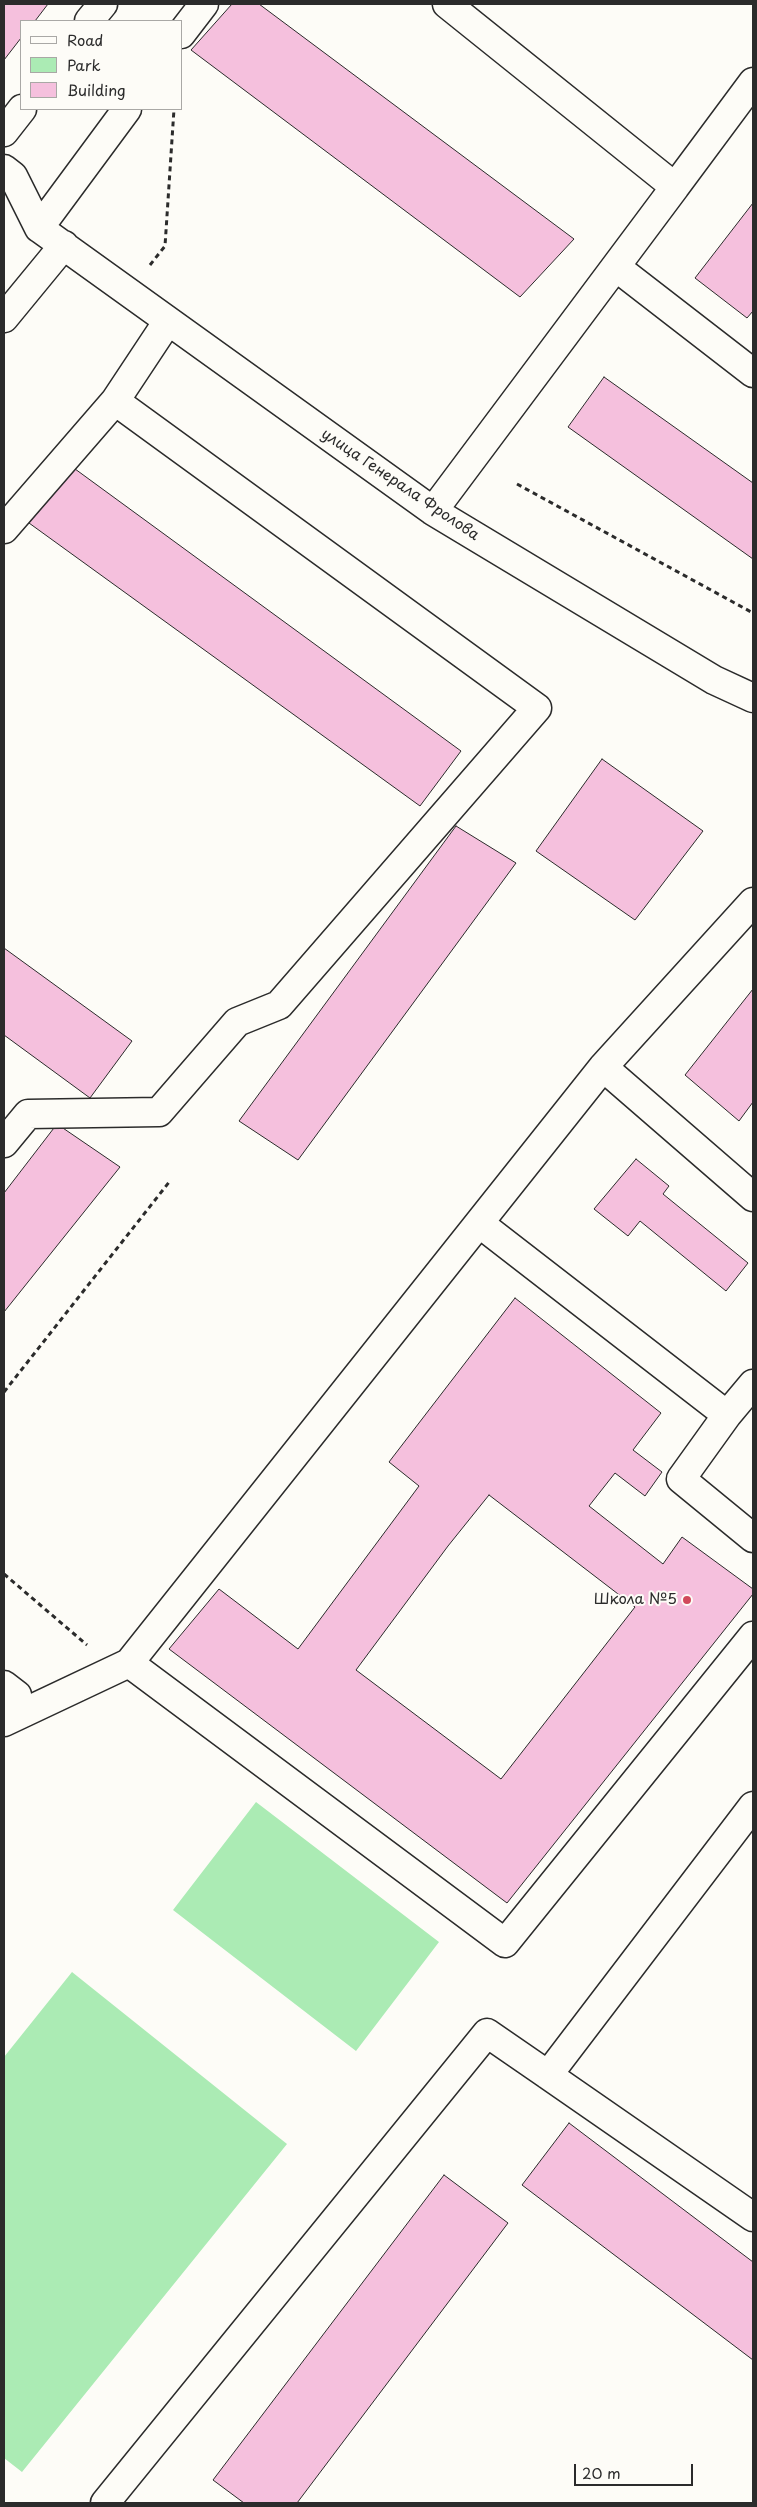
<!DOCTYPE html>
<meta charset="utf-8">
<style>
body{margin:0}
#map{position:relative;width:757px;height:2507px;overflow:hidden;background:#fdfcf7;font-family:"Playpen Sans",sans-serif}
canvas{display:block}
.frame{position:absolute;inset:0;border:5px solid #2b2b2b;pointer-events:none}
.legend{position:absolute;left:20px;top:20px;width:162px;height:90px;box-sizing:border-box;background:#fdfcf7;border:1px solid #a9a8a5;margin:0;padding:6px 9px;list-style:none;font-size:15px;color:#2b2b2b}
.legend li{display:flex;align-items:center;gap:10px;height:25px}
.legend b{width:25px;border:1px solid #a9a8a5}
.scale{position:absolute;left:574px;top:2464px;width:119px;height:22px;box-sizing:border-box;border:2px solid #2b2b2b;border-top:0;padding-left:6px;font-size:15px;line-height:18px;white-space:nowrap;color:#2b2b2b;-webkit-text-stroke:4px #fdfcf7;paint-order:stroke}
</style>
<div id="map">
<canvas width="757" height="2507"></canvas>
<div class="frame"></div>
<ul class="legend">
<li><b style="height:6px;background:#fdfcf7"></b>Road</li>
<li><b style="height:14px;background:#abebb4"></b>Park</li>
<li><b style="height:14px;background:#f5c0dd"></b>Building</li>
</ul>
<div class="scale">20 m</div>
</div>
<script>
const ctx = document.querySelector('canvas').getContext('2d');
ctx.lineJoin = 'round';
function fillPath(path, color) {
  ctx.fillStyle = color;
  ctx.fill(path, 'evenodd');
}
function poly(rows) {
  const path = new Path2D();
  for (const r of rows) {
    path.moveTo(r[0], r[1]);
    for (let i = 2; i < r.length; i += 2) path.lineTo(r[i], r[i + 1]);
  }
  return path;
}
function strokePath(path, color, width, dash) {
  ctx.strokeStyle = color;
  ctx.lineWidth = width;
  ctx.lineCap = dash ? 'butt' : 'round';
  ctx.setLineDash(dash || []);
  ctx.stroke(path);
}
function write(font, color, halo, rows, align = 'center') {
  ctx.font = font + ' "Playpen Sans",sans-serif';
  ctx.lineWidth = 4;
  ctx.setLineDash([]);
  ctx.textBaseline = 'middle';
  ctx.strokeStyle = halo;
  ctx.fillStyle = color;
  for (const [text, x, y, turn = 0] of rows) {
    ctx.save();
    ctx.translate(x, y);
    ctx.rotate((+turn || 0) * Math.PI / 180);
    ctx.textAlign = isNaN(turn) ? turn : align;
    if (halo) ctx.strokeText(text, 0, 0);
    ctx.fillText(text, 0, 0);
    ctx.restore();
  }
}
const green = poly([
 [256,1802,439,1942,356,2051,173,1910],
 [72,1972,287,2144,22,2472,4,2458,4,2057]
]);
const building = poly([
 [4,4,48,4,35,21,21,21,21,38,4,60,4,4],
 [232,4,259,4,574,239,520,297,191,50,232,4],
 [753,203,753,311,747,318,695,278,753,203],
 [604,377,753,483,753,559,568,427,604,377],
 [71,466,461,751,420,806,29,523,71,466],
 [602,759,703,831,635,920,536,851,602,759],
 [456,826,516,863,298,1160,239,1121,456,826],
 [4,948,132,1041,90,1098,4,1035,4,948],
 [753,989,753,1102,739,1121,685,1075,753,989],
 [57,1124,120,1167,4,1312,4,1193,57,1124],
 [636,1159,669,1186,663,1194,748,1263,726,1291,640,1221,628,1236,594,1209,636,1159],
 [515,1298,661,1413,633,1450,662,1472,645,1496,615,1473,589,1506,663,1564,682,1537,753,1589,753,1594,507,1903,169,1649,219,1589,298,1649,419,1486,389,1462,515,1298],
 [489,1495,635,1607,501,1779,356,1670,448,1546,489,1495],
 [569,2123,753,2262,753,2360,522,2185,569,2123],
 [444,2175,508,2223,297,2503,244,2503,213,2480,444,2175]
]);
const path = poly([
 [150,265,165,246,174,109],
 [517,484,753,613],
 [4,1392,170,1181],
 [4,1574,87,1645]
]);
const minor = poly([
 [89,21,103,4],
 [181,34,204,4],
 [127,109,39,228,433,511,714,680,753,698],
 [4,132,22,109],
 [4,169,13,176,39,228],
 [675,187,753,82],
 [616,267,753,373],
 [4,318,64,245],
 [433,511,675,187,447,4],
 [4,529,115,401,168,321],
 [603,1067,753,1197],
 [4,1143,28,1114,159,1112,237,1022,279,1005,537,708,115,401],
 [479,1223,727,1415,753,1384],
 [727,1415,681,1479,753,1538],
 [129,1663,505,1943,753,1636],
 [4,1685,17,1695,4,1713],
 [4,1722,129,1663,603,1067,753,902],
 [753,1806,548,2075,753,2217],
 [105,2503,487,2033,548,2075]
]);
const markers = [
 [687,1600,5,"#d1495b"]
];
const streetNames = [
 ["улица Генерала Фролова",400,485,34]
];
const poiNames = [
 ["Школа №5",677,1600]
];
fillPath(green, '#abebb4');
fillPath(building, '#f5c0dd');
strokePath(building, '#2b2b2b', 1);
strokePath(minor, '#2b2b2b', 31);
strokePath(path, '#2b2b2b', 3, [5, 4]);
strokePath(minor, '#fdfcf7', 28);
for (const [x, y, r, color] of markers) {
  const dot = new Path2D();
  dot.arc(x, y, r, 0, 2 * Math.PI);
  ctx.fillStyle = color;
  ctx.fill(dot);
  strokePath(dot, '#fdfcf7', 2);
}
write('15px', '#2b2b2b', '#fdfcf7', streetNames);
write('15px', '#2b2b2b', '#fdfcf7', poiNames, 'right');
</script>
